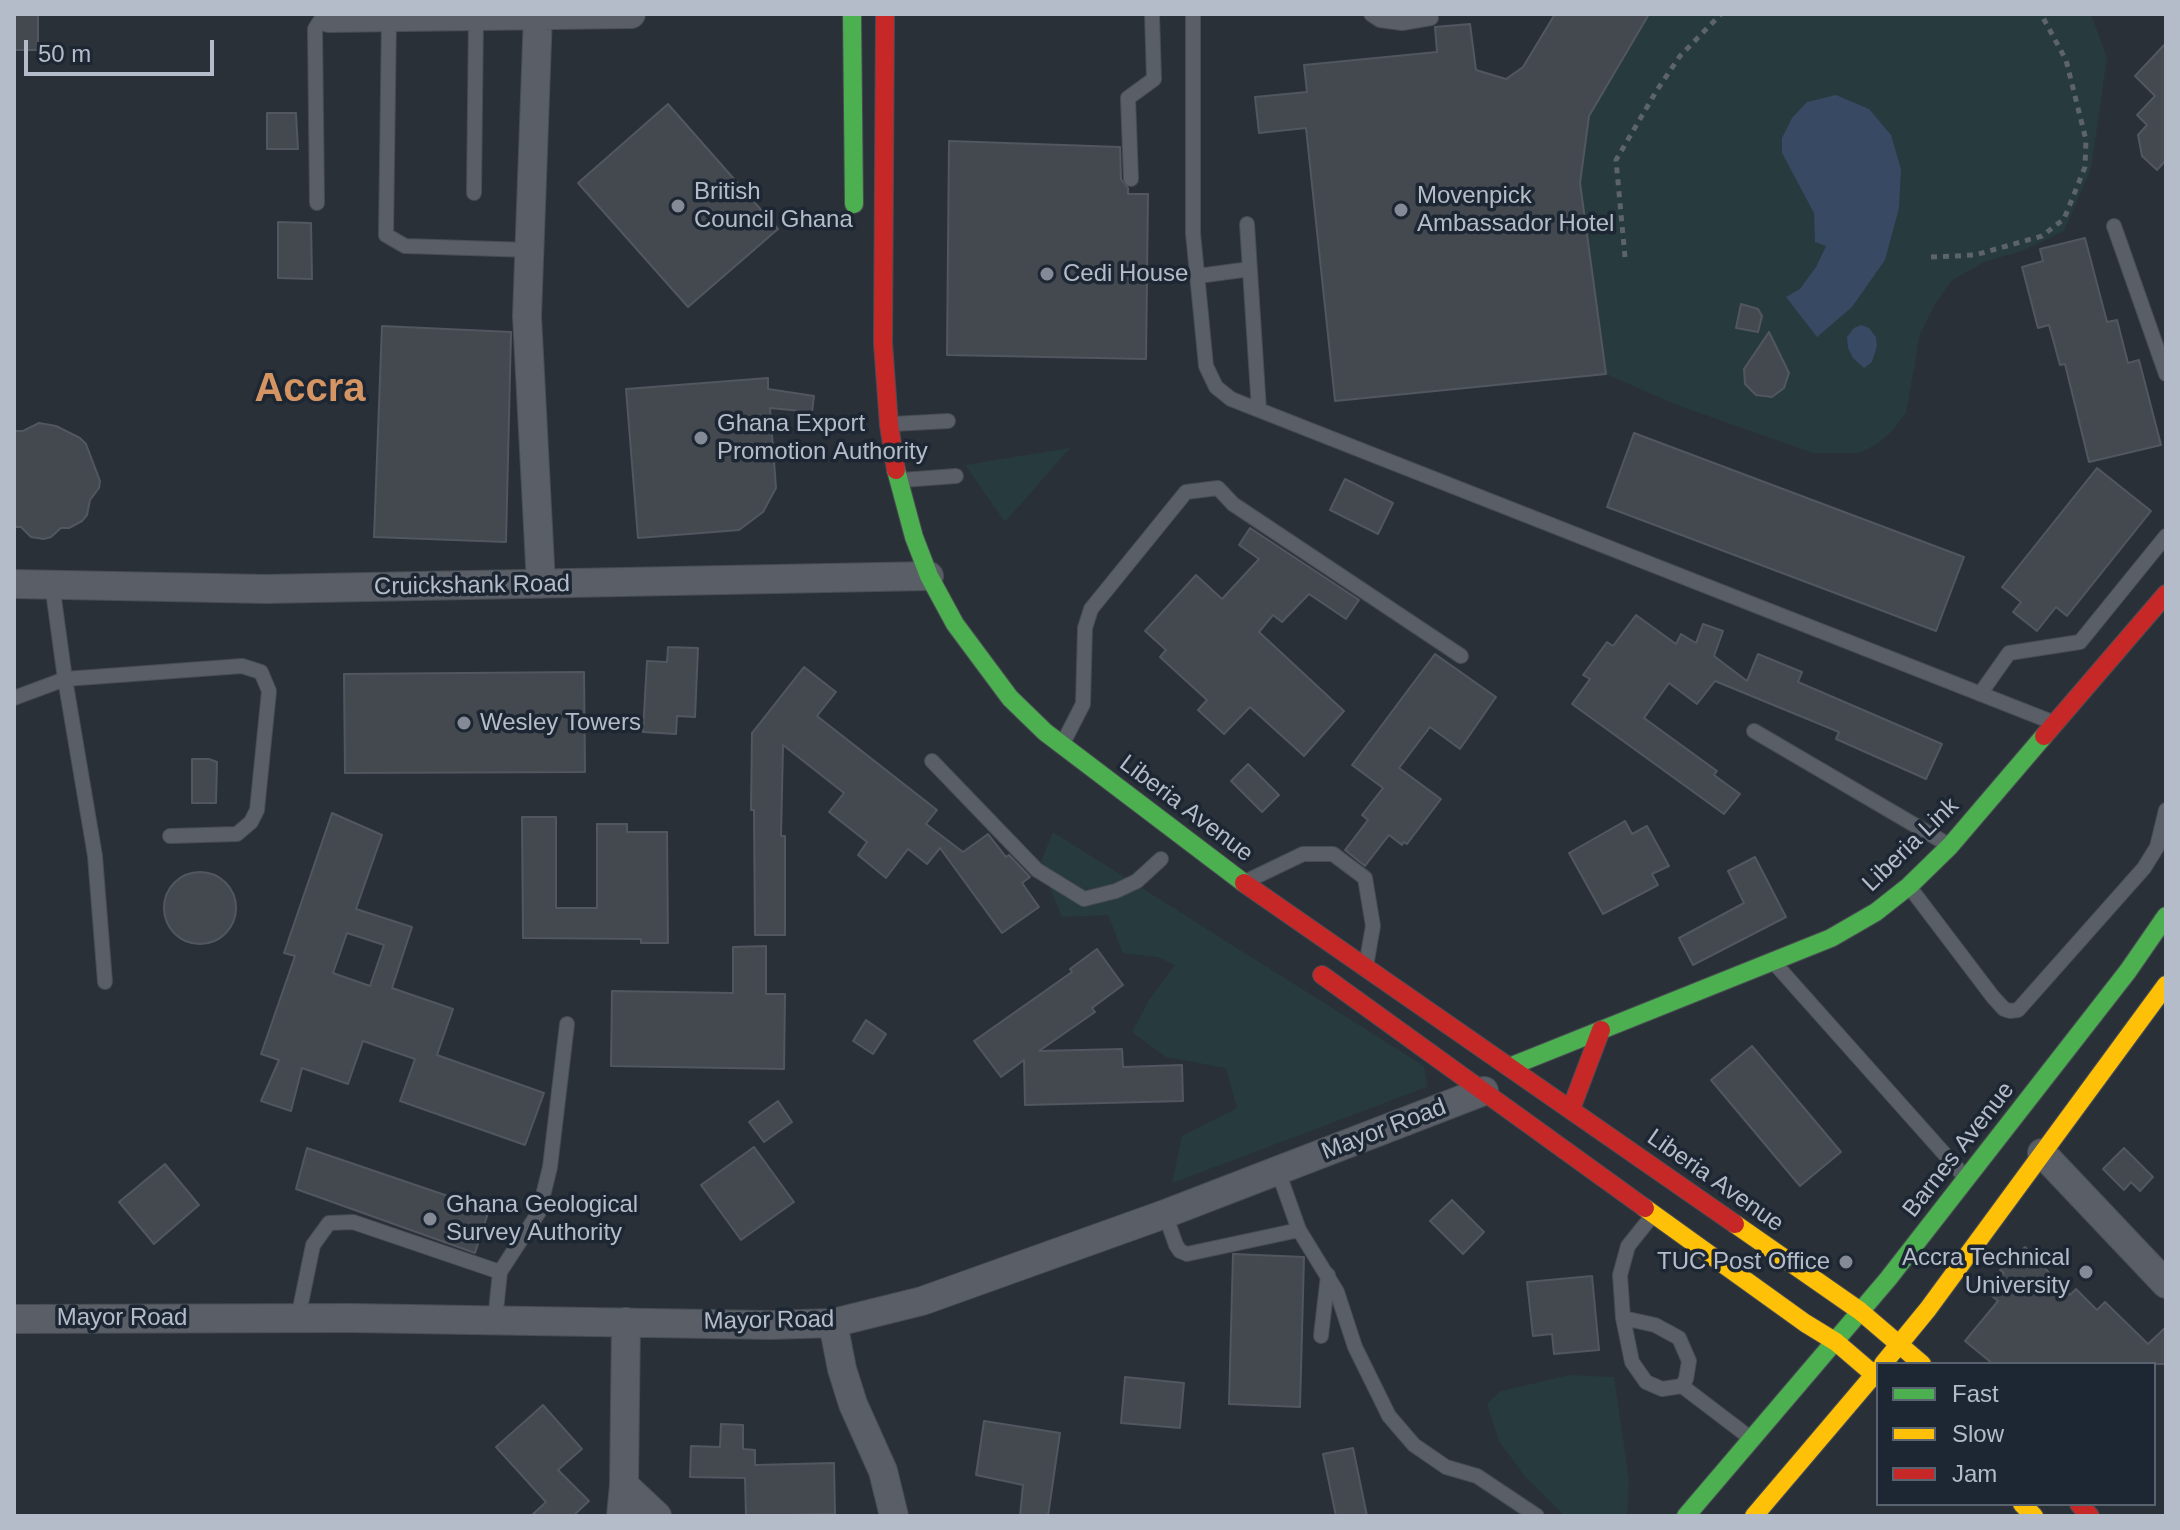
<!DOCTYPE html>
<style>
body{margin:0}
#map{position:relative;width:2180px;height:1530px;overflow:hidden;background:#2a3038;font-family:Arial,sans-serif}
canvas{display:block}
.frame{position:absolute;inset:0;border:16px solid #b4bcc9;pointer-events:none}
.legend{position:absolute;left:1876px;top:1362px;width:280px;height:144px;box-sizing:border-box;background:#1d2633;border:2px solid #59626f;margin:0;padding:10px 14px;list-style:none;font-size:24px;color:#b4bcc9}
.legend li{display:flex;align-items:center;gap:16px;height:40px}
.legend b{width:40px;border:2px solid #59626f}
.scale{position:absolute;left:24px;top:40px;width:190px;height:36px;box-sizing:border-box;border:4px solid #b4bcc9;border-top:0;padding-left:10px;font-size:24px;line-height:28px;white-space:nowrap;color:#b4bcc9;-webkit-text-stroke:6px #1d2633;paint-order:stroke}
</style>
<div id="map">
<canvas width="2180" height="1530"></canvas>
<div class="frame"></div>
<ul class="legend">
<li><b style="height:10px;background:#4caf50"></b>Fast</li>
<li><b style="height:10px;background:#ffc107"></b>Slow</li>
<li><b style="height:10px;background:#c62828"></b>Jam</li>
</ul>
<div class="scale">50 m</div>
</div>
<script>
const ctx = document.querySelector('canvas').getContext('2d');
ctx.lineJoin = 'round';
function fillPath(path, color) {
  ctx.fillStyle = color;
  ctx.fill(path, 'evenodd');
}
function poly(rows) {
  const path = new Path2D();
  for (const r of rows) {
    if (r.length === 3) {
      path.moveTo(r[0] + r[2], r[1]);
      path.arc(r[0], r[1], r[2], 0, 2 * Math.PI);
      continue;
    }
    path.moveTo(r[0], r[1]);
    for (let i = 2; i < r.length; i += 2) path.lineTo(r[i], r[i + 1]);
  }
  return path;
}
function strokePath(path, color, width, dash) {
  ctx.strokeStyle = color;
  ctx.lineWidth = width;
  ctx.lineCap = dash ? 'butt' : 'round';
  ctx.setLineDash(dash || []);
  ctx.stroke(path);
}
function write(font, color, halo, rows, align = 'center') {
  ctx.font = font + ' Arial,sans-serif';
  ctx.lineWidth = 7;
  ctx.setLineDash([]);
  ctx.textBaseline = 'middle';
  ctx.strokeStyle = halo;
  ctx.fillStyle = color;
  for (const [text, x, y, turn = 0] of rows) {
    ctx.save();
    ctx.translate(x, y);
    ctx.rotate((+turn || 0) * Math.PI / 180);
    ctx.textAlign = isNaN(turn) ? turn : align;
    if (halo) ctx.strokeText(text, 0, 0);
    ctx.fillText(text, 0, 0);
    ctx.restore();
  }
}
const green = poly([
 [1649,14,2091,14,2107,58,2091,169,2064,231,2022,251,1984,262,1951,281,1934,306,1920,334,1906,413,1892,431,1876,445,1858,453,1813,453,1677,405,1606,374,1580,183,1589,116],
 [1070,448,1005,522,965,465],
 [1053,832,1424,1066,1427,1087,1172,1183,1182,1136,1237,1108,1226,1068,1166,1057,1132,1032,1149,1000,1175,965,1157,957,1123,953,1108,915,1062,917,1040,864],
 [1570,1375,1614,1377,1629,1480,1627,1516,1565,1516,1524,1475,1499,1441,1487,1404,1501,1391]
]);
const water = poly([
 [1836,95,1869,109,1891,135,1901,169,1899,208,1885,260,1852,307,1817,337,1786,297,1800,289,1816,267,1826,246,1815,242,1814,213,1782,153,1782,138,1792,118,1807,102],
 [1861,325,1869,328,1876,337,1877,346,1872,362,1864,368,1853,358,1848,348,1847,337,1854,328]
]);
const building = poly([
 [14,14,38,14,38,50,14,50,14,14],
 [1555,14,1649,14,1589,116,1580,183,1606,374,1335,401,1306,128,1259,133,1255,97,1307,92,1304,65,1437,52,1435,27,1470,24,1476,70,1506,79,1523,67,1555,14],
 [2166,43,2166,160,2157,170,2142,156,2138,135,2147,125,2137,115,2155,96,2135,76,2166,43],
 [668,104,778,229,688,307,578,183,668,104],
 [267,113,296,113,298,149,267,149,267,113],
 [949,141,1120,147,1121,179,1128,188,1128,194,1148,194,1146,359,947,355,949,141],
 [278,222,311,223,312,279,278,278,278,222],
 [2085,238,2107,322,2117,320,2128,363,2139,360,2161,445,2089,462,2065,364,2060,365,2049,325,2038,328,2022,267,2043,261,2040,249,2085,238],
 [1741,304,1758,309,1762,316,1758,332,1736,328,1741,304],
 [382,326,511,332,506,542,374,537,382,326],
 [1769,332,1789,373,1784,388,1772,397,1756,395,1745,384,1744,369,1769,332],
 [768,378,768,389,814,396,812,412,770,408,776,488,763,512,739,530,638,538,626,389,768,378],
 [39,423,56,426,80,438,86,444,100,481,99,488,90,500,87,515,82,521,69,528,61,528,51,537,44,539,31,537,21,527,14,527,14,431,23,431,39,423],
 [1634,433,1964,557,1936,631,1607,507,1634,433],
 [2097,468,2151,511,2067,616,2056,607,2037,631,2013,612,2021,602,2002,587,2097,468],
 [1345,479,1393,503,1378,534,1330,510,1345,479],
 [1250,528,1359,600,1346,619,1309,594,1282,622,1273,615,1259,632,1344,711,1304,756,1250,707,1224,734,1198,710,1207,700,1160,657,1166,650,1145,631,1196,575,1222,599,1259,559,1239,545,1250,528],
 [1636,615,1676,644,1681,634,1696,643,1703,624,1723,631,1714,656,1747,681,1758,654,1802,672,1798,682,1942,744,1926,779,1836,739,1839,732,1715,681,1697,704,1669,683,1644,718,1717,771,1714,775,1740,794,1724,814,1572,704,1590,679,1583,675,1607,642,1613,646,1636,615],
 [668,647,698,648,695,717,677,716,676,734,643,732,647,661,667,662,668,647],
 [1435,654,1496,697,1460,749,1430,727,1399,768,1441,799,1407,844,1404,842,1402,845,1389,835,1365,866,1345,850,1368,820,1362,815,1383,788,1352,765,1435,654],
 [804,667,836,692,817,716,937,810,926,824,963,852,988,834,1006,857,1009,855,1030,877,1022,883,1039,907,1002,933,940,848,927,864,908,849,886,878,858,855,867,842,829,812,844,793,783,745,781,836,785,836,785,935,755,935,754,810,751,810,752,733,804,667],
 [584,672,585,772,345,773,344,674,584,672],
 [192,759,209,759,217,762,216,803,192,803,192,759],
 [1248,764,1279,795,1262,812,1231,781,1248,764],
 [332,813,382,835,356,909,412,927,392,988,453,1009,437,1055,544,1093,525,1145,400,1101,415,1059,363,1041,348,1084,302,1068,291,1111,261,1101,279,1060,261,1054,295,956,284,953,332,813],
 [347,933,384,945,370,986,333,973,347,933],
 [522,817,556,817,556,908,597,908,597,824,627,824,627,832,667,832,668,943,641,943,641,939,523,938,522,817],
 [1625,821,1632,834,1647,826,1669,866,1652,874,1658,885,1603,914,1569,853,1625,821],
 [1755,857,1786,917,1693,965,1679,938,1744,903,1728,871,1755,857],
 [200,908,36],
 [766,946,766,994,785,994,784,1069,611,1066,612,991,733,993,733,947,766,946],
 [1097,949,1123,985,1092,1008,1095,1012,1039,1051,1122,1049,1123,1067,1182,1065,1183,1101,1025,1105,1024,1060,1001,1077,974,1041,1072,972,1070,969,1097,949],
 [866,1020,886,1034,873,1054,853,1041,866,1020],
 [1752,1046,1841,1152,1800,1186,1711,1080,1752,1046],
 [778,1101,792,1122,764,1142,749,1122,778,1101],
 [754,1147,794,1202,741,1240,701,1185,754,1147],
 [307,1148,489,1210,475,1253,296,1189,307,1148],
 [2124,1148,2153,1177,2140,1191,2131,1182,2124,1190,2103,1169,2124,1148],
 [165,1164,199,1205,154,1244,119,1202,165,1164],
 [1452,1200,1484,1232,1463,1254,1430,1221,1452,1200],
 [2025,1247,2070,1295,2076,1289,2097,1310,2105,1302,2148,1344,2166,1327,2166,1364,1993,1364,1965,1341,1998,1301,1986,1291,2004,1273,2000,1270,2025,1247],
 [1233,1254,1304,1257,1300,1407,1229,1404,1233,1254],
 [1592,1276,1599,1350,1554,1354,1552,1334,1533,1336,1527,1282,1592,1276],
 [1125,1377,1184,1383,1180,1428,1121,1423,1125,1377],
 [543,1405,582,1449,558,1470,589,1501,573,1516,531,1516,546,1502,496,1447,543,1405],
 [984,1421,1060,1433,1048,1516,1020,1516,1023,1485,976,1475,984,1421],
 [721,1424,743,1425,743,1449,755,1450,755,1465,834,1463,835,1514,746,1516,745,1478,690,1477,691,1446,720,1447,721,1424],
 [1353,1448,1367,1516,1336,1516,1323,1454,1353,1448]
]);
const path = poly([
 [1625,257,1616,160,1657,90,1680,56,1721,14],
 [1931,257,1975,255,2042,236,2064,219,2085,167,2086,140,2066,60,2041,14]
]);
const lane = poly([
 [1193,14,1193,233,1206,366,1216,387,1231,399,2052,722],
 [1371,14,1380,20,1402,23,1431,18],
 [389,17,386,235,405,246,530,250],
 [1131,179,1128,98,1154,79,1152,14],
 [474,193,476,16],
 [317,203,315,29,320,21,329,18],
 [1247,224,1259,410],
 [2114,226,2166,374],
 [1198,276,1250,269],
 [893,424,948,421],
 [902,480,956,476],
 [52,584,65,679,95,856,105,982],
 [1980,694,2009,653,2080,642,2166,536],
 [14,698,65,679,242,666,261,672,269,691,257,810,251,822,237,834,170,836],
 [1754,731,1947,844],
 [1064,741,1083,704,1085,628,1091,609,1186,492,1218,488,1233,504,1461,656],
 [932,761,1037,870,1084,899,1116,891,1137,881,1161,859],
 [1251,879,1303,854,1333,854,1365,878,1373,926,1367,960],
 [1911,889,1993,997,2004,1009,2010,1011,2018,1010,2144,868,2157,847,2166,810],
 [1777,966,1965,1177],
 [1278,1171,1299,1230,1337,1292,1355,1347,1389,1416,1414,1445,1446,1467,1477,1476,1537,1516],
 [1165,1214,1176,1245,1180,1251,1187,1254,1299,1230],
 [1652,1216,1628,1246,1620,1275,1623,1318,1632,1362,1646,1382,1662,1389,1682,1386,1749,1437],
 [298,1318,313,1245,329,1223,353,1222,500,1272],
 [1623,1318,1655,1325,1679,1338,1689,1361,1686,1379,1682,1386],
 [495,1320,500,1272,539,1212,550,1167,567,1024],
 [1321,1336,1328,1275]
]);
const street = poly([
 [538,14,527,316,541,584],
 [329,18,631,14],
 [14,584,266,589,929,576],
 [2042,1153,2166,1284],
 [14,1319,351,1318,770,1325,833,1323,922,1301,1165,1214,1484,1091],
 [833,1323,842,1369,853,1404,883,1471,894,1516],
 [624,1485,657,1516],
 [621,1516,624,1485,626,1322]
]);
const fast = poly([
 [852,14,854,204],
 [896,470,914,537,929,576,955,624,1010,698,1045,732,1244,883],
 [1509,1067,1831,938,1876,912,1909,886,1950,846,2044,736],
 [1686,1516,1888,1279,2128,971,2166,916]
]);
const slow = poly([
 [1645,1208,1805,1323,1836,1342,1878,1378],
 [1735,1224,1860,1311,1922,1364],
 [1883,1364,1928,1309,2166,985],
 [2022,1504,2034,1516],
 [1754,1516,1878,1370]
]);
const jam = poly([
 [885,14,883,343,889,425,896,470],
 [2044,736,2166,594],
 [1244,883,1735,1224],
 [1322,975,1645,1208],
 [1571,1109,1601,1030],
 [2079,1504,2090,1516]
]);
const markers = [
 [678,206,8,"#848b96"],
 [1401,210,8,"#848b96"],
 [1047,274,8,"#848b96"],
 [701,438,8,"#848b96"],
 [464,723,8,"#848b96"],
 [430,1219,8,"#848b96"],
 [1846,1262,8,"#848b96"],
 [2086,1272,8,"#848b96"]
];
const poiNames = [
 ["British",694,192],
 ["Council Ghana",694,220],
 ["Movenpick",1417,196],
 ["Ambassador Hotel",1417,224],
 ["Cedi House",1063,274],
 ["Ghana Export",717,424],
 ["Promotion Authority",717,452],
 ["Wesley Towers",480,723],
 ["Ghana Geological",446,1205],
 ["Survey Authority",446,1233],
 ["Accra Technical",2070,1258,"right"],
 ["University",2070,1286,"right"],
 ["TUC Post Office",1830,1262,"right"]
];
const streetNames = [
 ["Cruickshank Road",472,586,-1],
 ["Liberia Avenue",1186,809,37],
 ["Liberia Link",1911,845,-44],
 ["Mayor Road",1384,1130,-21],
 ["Barnes Avenue",1959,1150,-52],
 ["Liberia Avenue",1715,1181,35],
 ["Mayor Road",122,1318],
 ["Mayor Road",769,1321,-1]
];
const townNames = [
 ["Accra",310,390]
];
fillPath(green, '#273a3e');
fillPath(water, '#384963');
fillPath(building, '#444950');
strokePath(building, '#52575f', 2);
strokePath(lane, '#484c53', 16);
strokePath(street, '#484c53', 30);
strokePath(fast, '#484c53', 20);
strokePath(slow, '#484c53', 20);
strokePath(jam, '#484c53', 20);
strokePath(path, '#5d636a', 5, [6, 6]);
strokePath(lane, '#5a5e66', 14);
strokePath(street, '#5a5e66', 28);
strokePath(fast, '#4caf50', 18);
strokePath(slow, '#ffc107', 18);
strokePath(jam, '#c62828', 18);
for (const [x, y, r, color] of markers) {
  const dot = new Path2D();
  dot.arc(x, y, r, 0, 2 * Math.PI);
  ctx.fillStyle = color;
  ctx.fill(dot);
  strokePath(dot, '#1d2633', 3);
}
write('24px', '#b4bcc9', '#1d2633', poiNames, 'left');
write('24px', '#b4bcc9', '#1d2633', streetNames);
write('bold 40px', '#d59563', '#1d2633', townNames);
</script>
